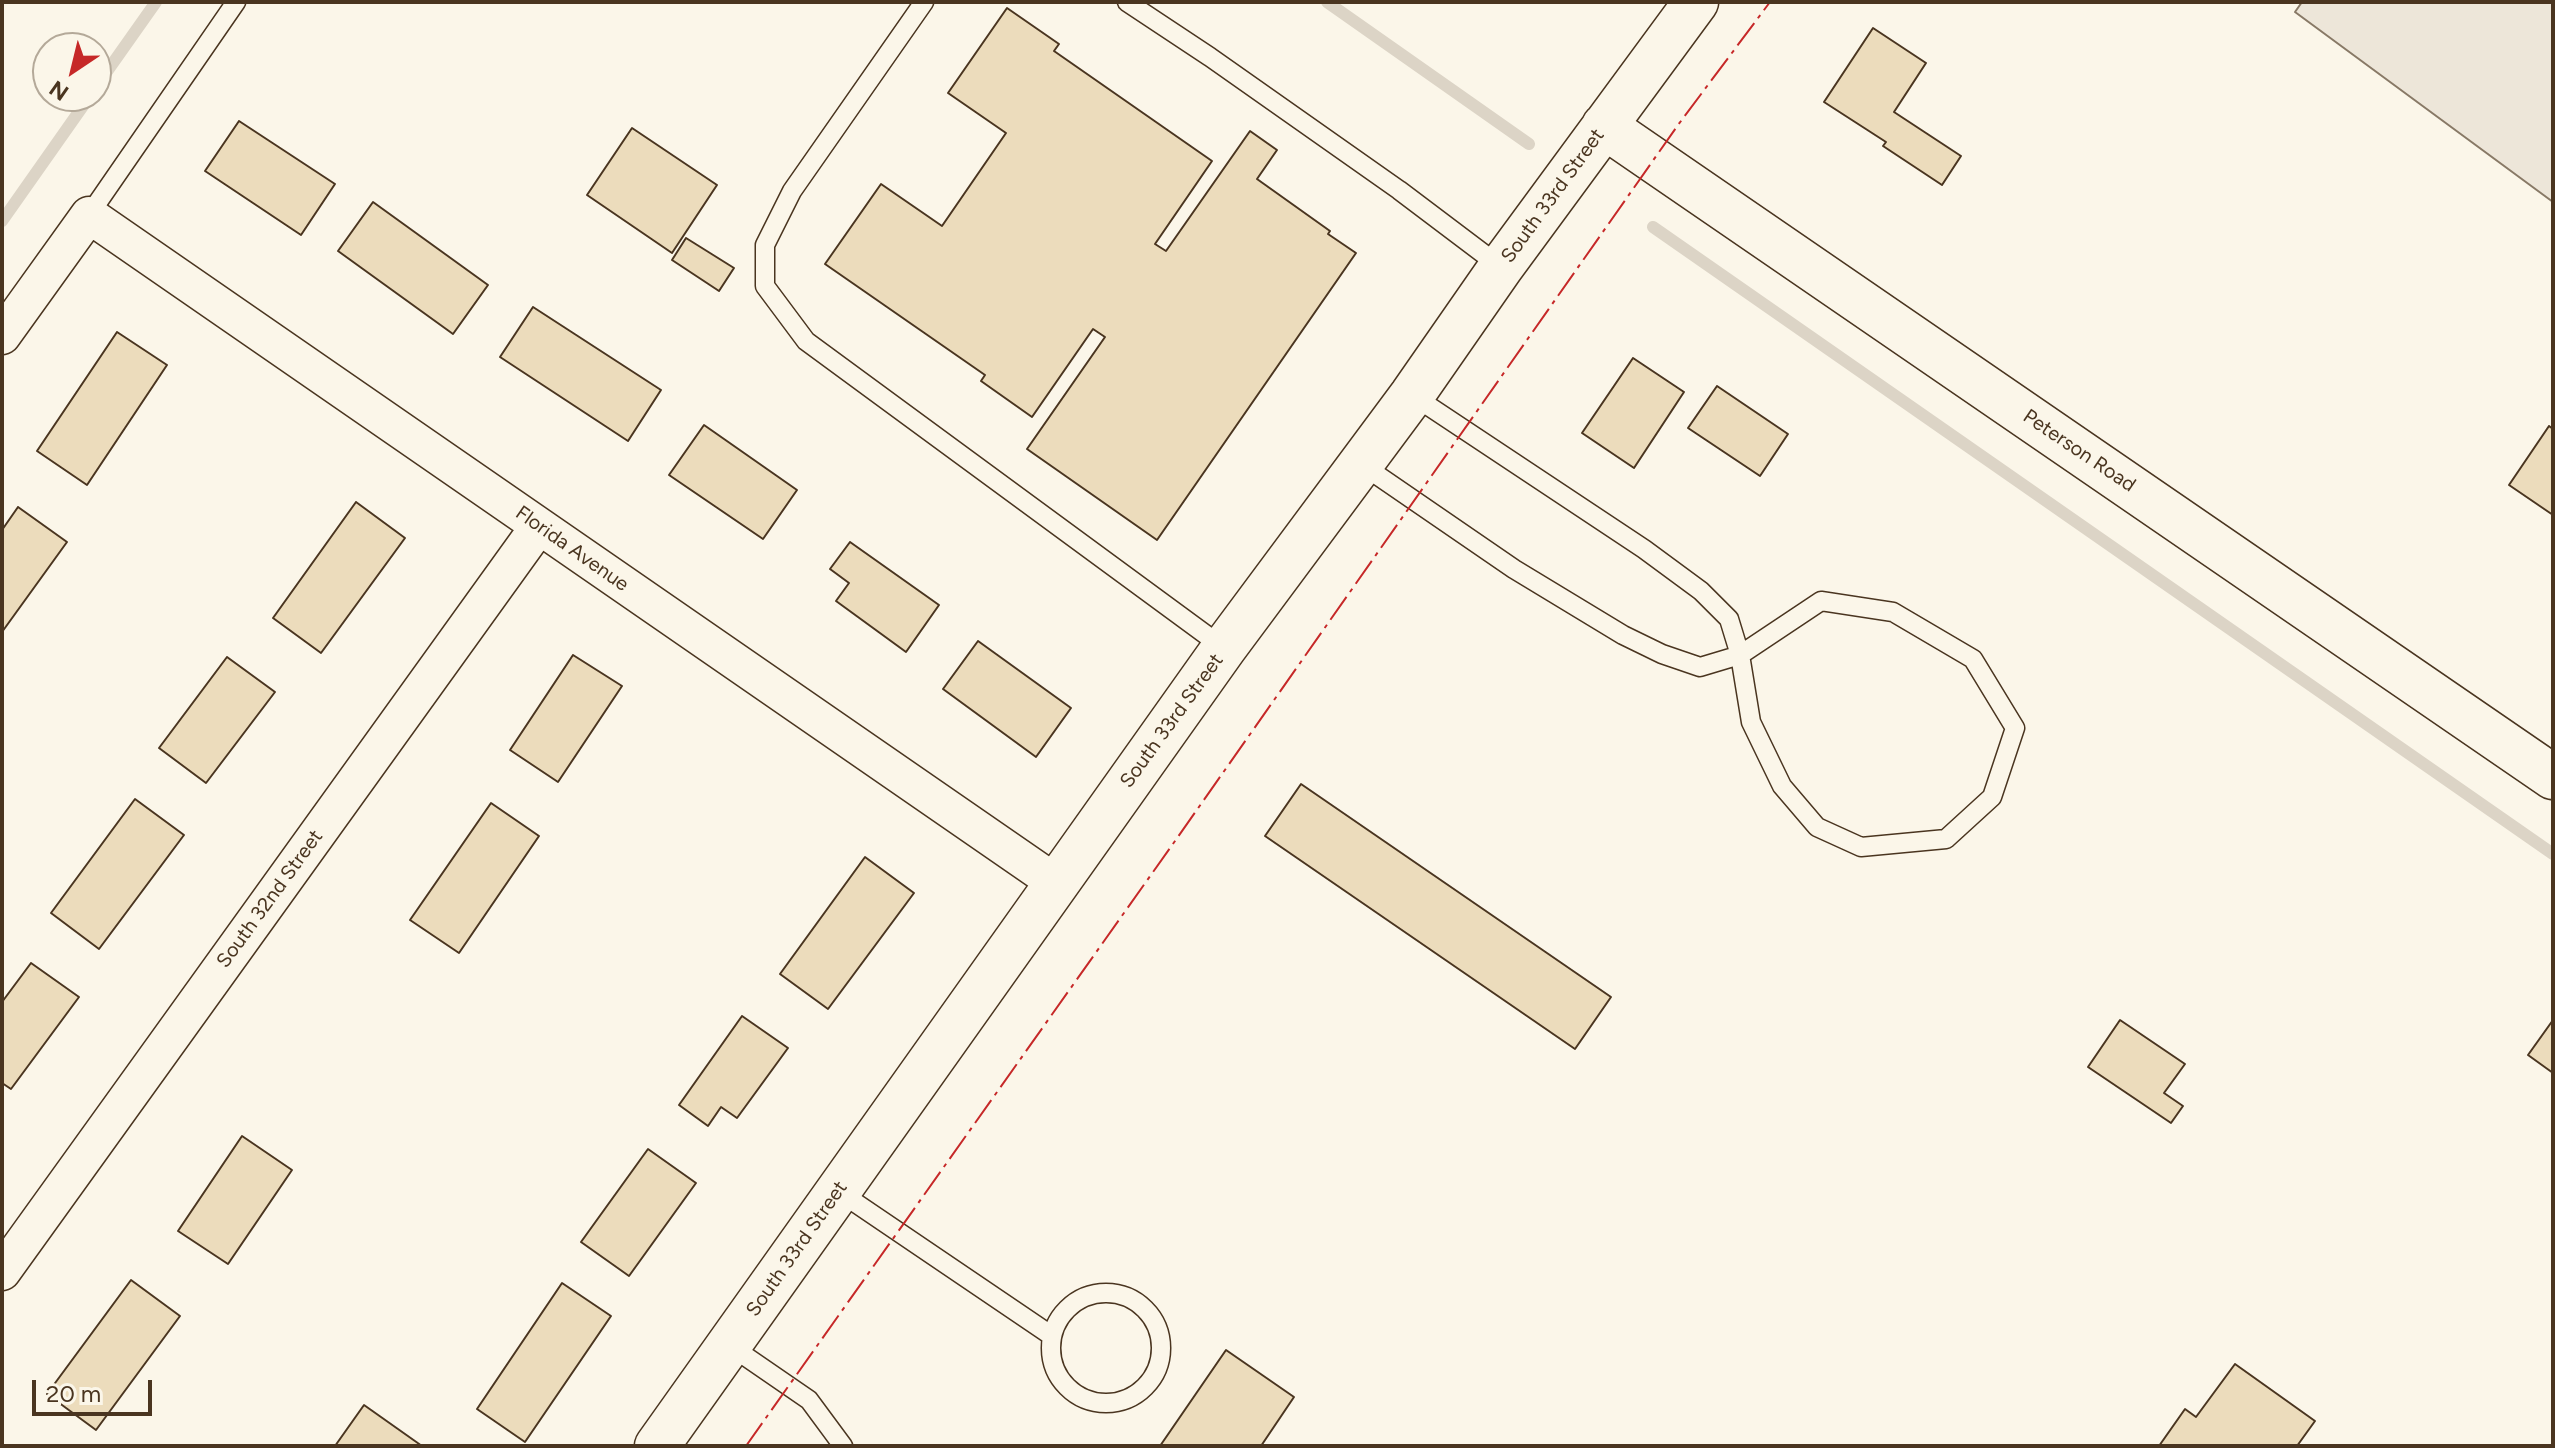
<!DOCTYPE html>
<style>
body{margin:0}
#map{position:relative;width:2555px;height:1448px;overflow:hidden;background:#fbf6e9;font-family:Figtree,sans-serif}
canvas{display:block}
.frame{position:absolute;inset:0;border:4px solid #4a3520;pointer-events:none}
.north{position:absolute;left:32px;top:32px;width:80px;height:80px;box-sizing:border-box;background:#fbf6e9;border:2px solid #b4a999;border-radius:50%;rotate:215deg;font-size:22px;font-weight:700;line-height:32px;text-align:center;color:#4a3520}
.north::after{content:'';display:block;margin:auto;width:28px;height:36px;background:#c62828;clip-path:polygon(50% 0,100% 100%,50% 72%,0 100%)}
.scale{position:absolute;left:32px;top:1380px;width:120px;height:36px;box-sizing:border-box;border:4px solid #4a3520;border-top:0;padding-left:10px;font-size:24px;line-height:28px;white-space:nowrap;color:#4a3520;-webkit-text-stroke:6px #fbf6e9;paint-order:stroke}
</style>
<div id="map">
<canvas width="2555" height="1448"></canvas>
<div class="frame"></div>
<div class="north">N</div>
<div class="scale">20 m</div>
</div>
<script>
const ctx = document.querySelector('canvas').getContext('2d');
ctx.lineJoin = 'round';
function fillPath(path, color) {
  ctx.fillStyle = color;
  ctx.fill(path, 'evenodd');
}
function poly(rows) {
  const path = new Path2D();
  for (const r of rows) {
    if (r.length === 3) {
      path.moveTo(r[0] + r[2], r[1]);
      path.arc(r[0], r[1], r[2], 0, 2 * Math.PI);
      continue;
    }
    path.moveTo(r[0], r[1]);
    for (let i = 2; i < r.length; i += 2) path.lineTo(r[i], r[i + 1]);
  }
  return path;
}
function strokePath(path, color, width, dash) {
  ctx.strokeStyle = color;
  ctx.lineWidth = width;
  ctx.lineCap = dash ? 'butt' : 'round';
  ctx.setLineDash(dash || []);
  ctx.stroke(path);
}
function write(font, color, halo, rows, align = 'center') {
  ctx.font = font + ' Figtree,sans-serif';
  ctx.lineWidth = 6;
  ctx.setLineDash([]);
  ctx.textBaseline = 'middle';
  ctx.strokeStyle = halo;
  ctx.fillStyle = color;
  for (const [text, x, y, turn = 0] of rows) {
    ctx.save();
    ctx.translate(x, y);
    ctx.rotate((+turn || 0) * Math.PI / 180);
    ctx.textAlign = isNaN(turn) ? turn : align;
    if (halo) ctx.strokeText(text, 0, 0);
    ctx.fillText(text, 0, 0);
    ctx.restore();
  }
}
const green = poly([
 [2302,2,2553,2,2553,202,2295,12,2302,2]
]);
const stream = poly([
 [1327,2,1529,144],
 [96,87,156,2],
 [2,221,90,96],
 [1653,227,2553,854]
]);
const building = poly([
 [1007,8,1059,44,1054,51,1212,161,1155,244,1166,251,1250,131,1277,150,1257,179,1330,231,1328,234,1356,253,1157,540,1027,449,1105,337,1093,329,1032,417,981,381,985,375,825,264,881,184,942,226,1006,133,948,93,1007,8],
 [1873,28,1926,63,1894,112,1961,156,1942,185,1883,146,1886,142,1824,102,1873,28],
 [239,121,335,184,301,235,205,171,239,121],
 [632,128,717,185,672,253,587,195,632,128],
 [373,202,488,285,453,334,338,251,373,202],
 [686,238,734,268,719,291,672,260,686,238],
 [533,307,661,390,628,441,500,357,533,307],
 [117,332,167,365,87,485,37,451,117,332],
 [1633,358,1684,392,1634,468,1582,433,1633,358],
 [1717,386,1788,434,1760,476,1688,428,1717,386],
 [704,425,797,490,763,539,669,475,704,425],
 [2549,426,2553,429,2553,515,2509,485,2549,426],
 [356,502,405,538,321,653,273,618,356,502],
 [18,507,67,542,2,632,2,530,18,507],
 [850,542,939,605,906,652,836,601,849,583,830,569,850,542],
 [978,641,1071,708,1036,757,943,689,978,641],
 [573,655,622,686,558,782,510,750,573,655],
 [227,657,275,692,206,783,159,748,227,657],
 [1301,784,1611,997,1575,1049,1265,836,1301,784],
 [135,799,184,835,99,949,51,913,135,799],
 [491,803,539,836,459,953,410,920,491,803],
 [865,857,914,893,828,1009,780,974,865,857],
 [31,963,79,997,11,1089,2,1083,2,1002,31,963],
 [742,1016,788,1048,737,1118,721,1107,708,1126,679,1105,742,1016],
 [2120,1020,2185,1064,2164,1093,2183,1106,2171,1123,2088,1067,2120,1020],
 [2553,1020,2553,1073,2528,1055,2553,1020],
 [242,1136,292,1170,228,1264,178,1231,242,1136],
 [648,1149,696,1183,629,1276,581,1242,648,1149],
 [131,1280,180,1316,96,1430,47,1394,131,1280],
 [562,1283,611,1316,525,1442,477,1409,562,1283],
 [1226,1350,1294,1397,1261,1446,1160,1446,1226,1350],
 [2235,1364,2315,1421,2297,1446,2159,1446,2185,1409,2196,1417,2235,1364],
 [364,1405,422,1446,335,1446,364,1405]
]);
const lane = poly([
 [924,2,792,191,765,245,765,286,806,341,1224,648],
 [1127,2,1210,57,1399,190,1501,267],
 [89,215,236,2],
 [1361,464,1514,569,1623,635,1662,654,1700,667,1740,655,1729,619,1701,591,1644,549,1412,395],
 [1821,601,1893,612,1973,659,2015,728,1992,797,1946,839,1861,847,1817,827,1782,786,1751,722,1740,655,1821,601],
 [838,1191,1052,1336],
 [1106,1348,55],
 [729,1345,809,1400,843,1446]
]);
const street = poly([
 [2,336,89,215,1056,883],
 [2,1272,539,526]
]);
const secondary = poly([
 [1604,126,2553,777],
 [657,1446,1224,648,1412,395,1501,267,1696,2]
]);
const power = poly([
 [746,1446,1175,841,1678,125,1770,2]
]);
const streetNames = [
 ["South 33rd Street",1553,196,-54],
 ["Peterson Road",2079,451,34],
 ["Florida Avenue",572,549,35],
 ["South 33rd Street",1172,721,-54],
 ["South 32nd Street",270,899,-54],
 ["South 33rd Street",797,1249,-55]
];
fillPath(green, '#ede6d9');
strokePath(green, '#887966', 2);
strokePath(stream, '#dcd4c6', 12);
fillPath(building, '#ecdcbc');
strokePath(building, '#4a3520', 2);
strokePath(lane, '#4a3520', 21);
strokePath(street, '#4a3520', 39);
strokePath(secondary, '#4a3520', 47);
strokePath(lane, '#fbf6e9', 18);
strokePath(street, '#fbf6e9', 36);
strokePath(secondary, '#fbf6e9', 44);
strokePath(power, '#c62828', 2, [28, 6, 4, 6]);
write('20px', '#4a3520', '#fbf6e9', streetNames);
</script>
